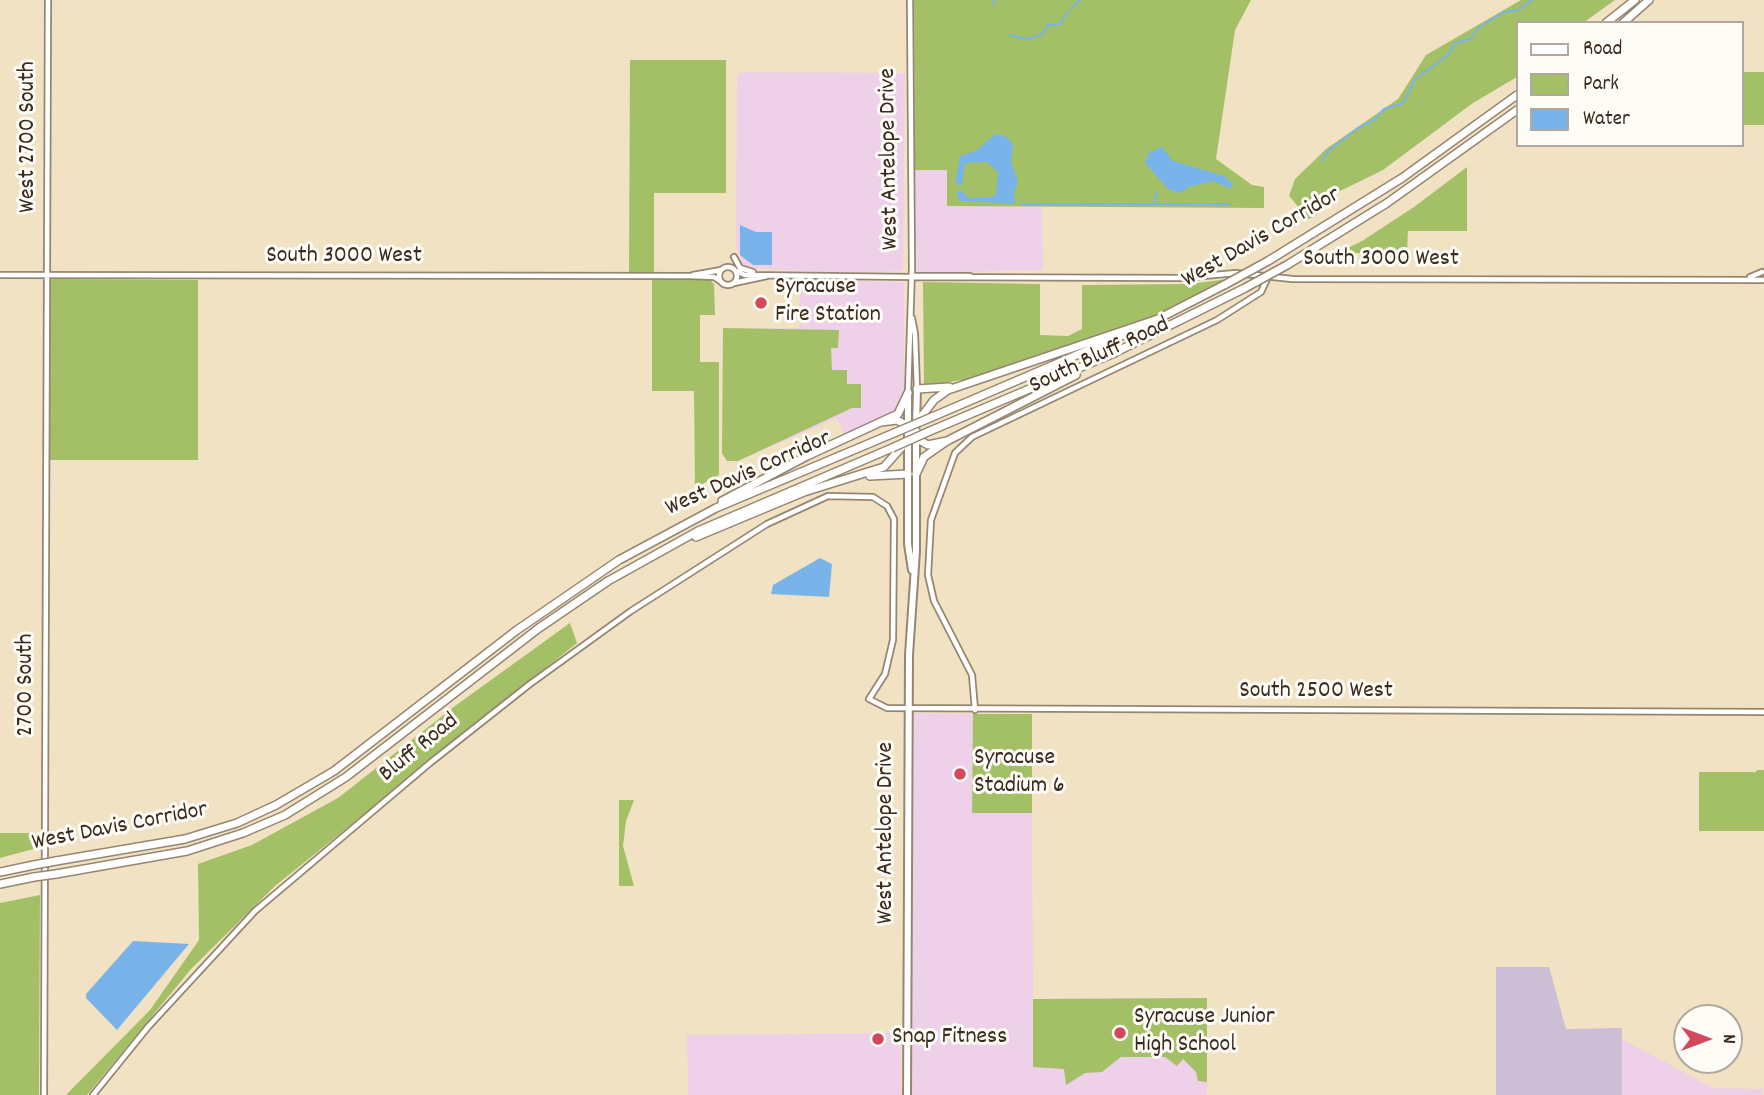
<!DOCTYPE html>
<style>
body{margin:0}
#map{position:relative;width:1764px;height:1095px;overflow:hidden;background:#f1e2c4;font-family:Dekko,sans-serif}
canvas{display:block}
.legend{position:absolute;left:1516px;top:21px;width:228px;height:126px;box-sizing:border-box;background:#fdfcf7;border:2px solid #afa8a0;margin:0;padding:9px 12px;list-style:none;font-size:21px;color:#3b2a1e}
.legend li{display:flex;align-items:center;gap:14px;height:35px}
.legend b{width:35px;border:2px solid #afa8a0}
.north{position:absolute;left:1673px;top:1004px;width:70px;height:70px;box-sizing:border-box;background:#fdfcf7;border:2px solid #afa8a0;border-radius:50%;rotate:90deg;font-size:19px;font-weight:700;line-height:28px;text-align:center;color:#3b2a1e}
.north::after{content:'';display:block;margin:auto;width:24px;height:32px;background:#d1495b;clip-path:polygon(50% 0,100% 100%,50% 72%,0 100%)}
</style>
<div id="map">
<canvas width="1764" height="1095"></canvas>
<ul class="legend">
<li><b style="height:9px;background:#fff"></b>Road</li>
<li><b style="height:19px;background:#a4c067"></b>Park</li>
<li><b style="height:19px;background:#78b4ea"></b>Water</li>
</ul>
<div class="north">N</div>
</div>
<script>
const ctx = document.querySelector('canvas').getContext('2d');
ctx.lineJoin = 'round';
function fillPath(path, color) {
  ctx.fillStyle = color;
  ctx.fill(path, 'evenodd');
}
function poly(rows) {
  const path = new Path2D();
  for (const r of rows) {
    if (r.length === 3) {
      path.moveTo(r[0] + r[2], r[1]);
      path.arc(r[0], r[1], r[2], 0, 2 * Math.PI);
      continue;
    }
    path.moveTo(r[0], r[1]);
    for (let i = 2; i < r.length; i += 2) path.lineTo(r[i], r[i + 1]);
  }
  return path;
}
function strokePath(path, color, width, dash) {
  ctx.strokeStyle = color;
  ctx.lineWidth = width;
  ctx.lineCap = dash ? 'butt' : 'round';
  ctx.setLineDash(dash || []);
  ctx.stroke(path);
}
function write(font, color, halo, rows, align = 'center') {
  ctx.font = font + ' Dekko,sans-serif';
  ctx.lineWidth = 6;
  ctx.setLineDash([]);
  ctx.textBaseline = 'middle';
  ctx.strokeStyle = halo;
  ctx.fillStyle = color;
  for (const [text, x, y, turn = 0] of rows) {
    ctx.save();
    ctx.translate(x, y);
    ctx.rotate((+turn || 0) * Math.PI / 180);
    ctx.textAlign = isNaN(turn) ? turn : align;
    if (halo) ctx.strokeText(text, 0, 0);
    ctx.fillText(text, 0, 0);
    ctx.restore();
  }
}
const built = poly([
 [740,72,905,73,903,271,834,273,751,268,742,264,736,246,737,76],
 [915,170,947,170,947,206,1042,206,1043,270,917,273],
 [800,280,904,282,904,400,895,413,844,434,837,418,738,461,727,461,722,453,723,328,799,328],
 [909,713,973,714,972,813,1032,813,1033,999,1207,998,1207,1095,911,1095],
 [901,1033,901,1095,688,1095,687,1035],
 [1622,1039,1713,1088,1762,1089,1762,1095,1622,1095]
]);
const industrial = poly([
 [1496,967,1549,967,1566,1029,1622,1028,1622,1095,1496,1095]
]);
const green = poly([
 [914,0,1251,0,1235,30,1216,159,1252,185,1264,187,1264,208,947,206,947,170,915,170],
 [1521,0,1615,0,1583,23,1517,23,1517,77,1473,103,1383,170,1336,193,1323,211,1309,219,1289,196,1295,179,1326,149,1398,99,1426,55],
 [630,60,726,60,726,193,654,193,654,272,629,272],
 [1741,72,1764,72,1764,125,1741,125],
 [1467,167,1467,231,1408,231,1407,253,1337,253,1362,241,1414,207],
 [50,279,198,280,198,460,49,460],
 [1228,279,1145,320,975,378,924,386,923,282,1040,284,1040,335,1068,336,1082,329,1082,285,1189,284],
 [652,280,710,280,714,284,715,315,700,315,700,362,719,362,719,475,695,488,694,391,652,391],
 [723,328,839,330,838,348,831,348,832,370,847,370,847,384,861,384,861,408,852,408,738,461,727,461,722,453],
 [570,623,577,643,275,886,192,968,87,1095,66,1095,150,1010,199,940,198,864,252,845,338,798,455,706],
 [973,714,1032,714,1032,813,972,813],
 [1757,770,1764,770,1764,831,1699,831,1699,772,1756,772],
 [619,800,634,800,626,821,623,846,634,886,619,886],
 [0,833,42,833,41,847,0,858],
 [40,895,39,1095,0,1095,0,903],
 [1207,998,1207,1082,1198,1081,1196,1072,1183,1059,1177,1066,1165,1057,1121,1057,1102,1072,1085,1073,1066,1085,1064,1069,1033,1067,1033,999]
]);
const water = poly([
 [995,134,1005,136,1013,144,1011,162,1018,181,1014,192,1015,204,960,201,956,193,961,190,968,198,992,197,996,194,998,172,987,162,965,163,962,185,955,184,960,156,976,151],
 [1162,147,1173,161,1224,176,1232,183,1231,189,1213,181,1189,187,1179,193,1168,189,1145,163,1149,152],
 [740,225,756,232,772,232,772,265,753,265,740,255],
 [820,558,832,564,829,597,771,594,773,585],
 [133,941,189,944,117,1030,86,998,86,994]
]);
const stream = poly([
 [994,5,995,0],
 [1071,8,1080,0],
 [1010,35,1026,39,1042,35,1048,25,1060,24,1068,11],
 [1322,161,1327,152,1358,128,1374,120,1384,109,1403,103,1415,79,1448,55,1455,43,1470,39,1479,27,1504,12,1518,10,1532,0],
 [1021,204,1229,204],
 [1154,204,1157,192]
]);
const tertiary = poly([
 [734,257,740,268,753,272],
 [728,276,9],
 [736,271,745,275,912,277],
 [0,275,689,276,714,277,720,281],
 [693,275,721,270],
 [734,283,767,276],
 [975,710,972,675,934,601,928,575,931,520,955,453,972,437,1217,320,1261,292,1268,277],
 [44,1095,48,0],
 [93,1095,148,1027,255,911,430,763,530,684,631,611,767,524,828,496,873,497,887,506,894,519,893,640,885,674,869,699,887,708,1764,712]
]);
const secondary = poly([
 [912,276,970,276],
 [912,277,1182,278,1236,273,1292,279,1763,280],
 [1750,277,1762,272],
 [912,318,915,334,917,389],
 [908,393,912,267,910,0]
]);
const primary = poly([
 [908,395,908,544,912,570],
 [916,425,917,389],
 [907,1095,909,655,916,551,916,436]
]);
const motorway = poly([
 [1606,23,1635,0],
 [1623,23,1649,0],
 [1268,261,1402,178,1517,95],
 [1287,265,1387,203,1517,110],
 [1154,321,1226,284],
 [917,389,949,387],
 [932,417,1128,333],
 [915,425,934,400,948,390,1158,319],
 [930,431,1112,354,1245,288],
 [912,436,928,445,947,441],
 [916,474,924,457,947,441,1076,375],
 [870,476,908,474],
 [722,501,807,456,898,414,908,393],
 [696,537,804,492,884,467,916,431,897,420,881,422],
 [56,861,185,839,237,823,276,805,334,771,517,630,619,560,716,508,894,433],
 [0,872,34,865],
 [56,874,187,851,243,833,285,815,346,777,539,628,608,581,698,531,892,448],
 [0,884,34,877]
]);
const motorwayBridge = poly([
 [1226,284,1268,261],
 [1245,288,1287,265],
 [894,433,932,417],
 [892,448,930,431],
 [34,865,56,861],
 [34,877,56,874]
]);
const markers = [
 [761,303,7,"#d1495b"],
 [960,774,7,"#d1495b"],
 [1120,1033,7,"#d1495b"],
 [878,1039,7,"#d1495b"]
];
const streetNames = [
 ["West 2700 South",30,137,-90],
 ["West Antelope Drive",891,159,-91],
 ["West Davis Corridor",1262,239,-30],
 ["South 3000 West",344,258],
 ["South 3000 West",1381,261],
 ["South Bluff Road",1100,357,-25],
 ["West Davis Corridor",749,475,-24],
 ["2700 South",28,685,-90],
 ["South 2500 West",1316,693],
 ["Bluff Road",420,749,-39],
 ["West Davis Corridor",120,828,-11],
 ["West Antelope Drive",888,833,-90]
];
const poiNames = [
 ["Syracuse",775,289],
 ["Fire Station",775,317],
 ["Syracuse",974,760],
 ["Stadium 6",974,788],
 ["Syracuse Junior",1134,1019],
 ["High School",1134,1047],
 ["Snap Fitness",892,1039]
];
fillPath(built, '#eed0e8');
fillPath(industrial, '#ccbed4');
fillPath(green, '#a4c067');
fillPath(water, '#78b4ea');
strokePath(stream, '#78b4ea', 2);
strokePath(tertiary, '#968671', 8);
strokePath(secondary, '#968671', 8);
strokePath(primary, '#968671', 10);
strokePath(motorway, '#968671', 10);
strokePath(tertiary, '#fff', 4.5);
strokePath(secondary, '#fff', 4.5);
strokePath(primary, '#fff', 6);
strokePath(motorway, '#fff', 7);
strokePath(motorwayBridge, '#968671', 10, []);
strokePath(motorwayBridge, '#fff', 7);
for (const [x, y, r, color] of markers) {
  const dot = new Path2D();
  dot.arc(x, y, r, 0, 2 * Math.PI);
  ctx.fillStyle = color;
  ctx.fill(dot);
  strokePath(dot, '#fdfcf7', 2.5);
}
write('24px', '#3b2a1e', '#fdfcf7', streetNames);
write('24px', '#3b2a1e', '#fdfcf7', poiNames, 'left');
</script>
